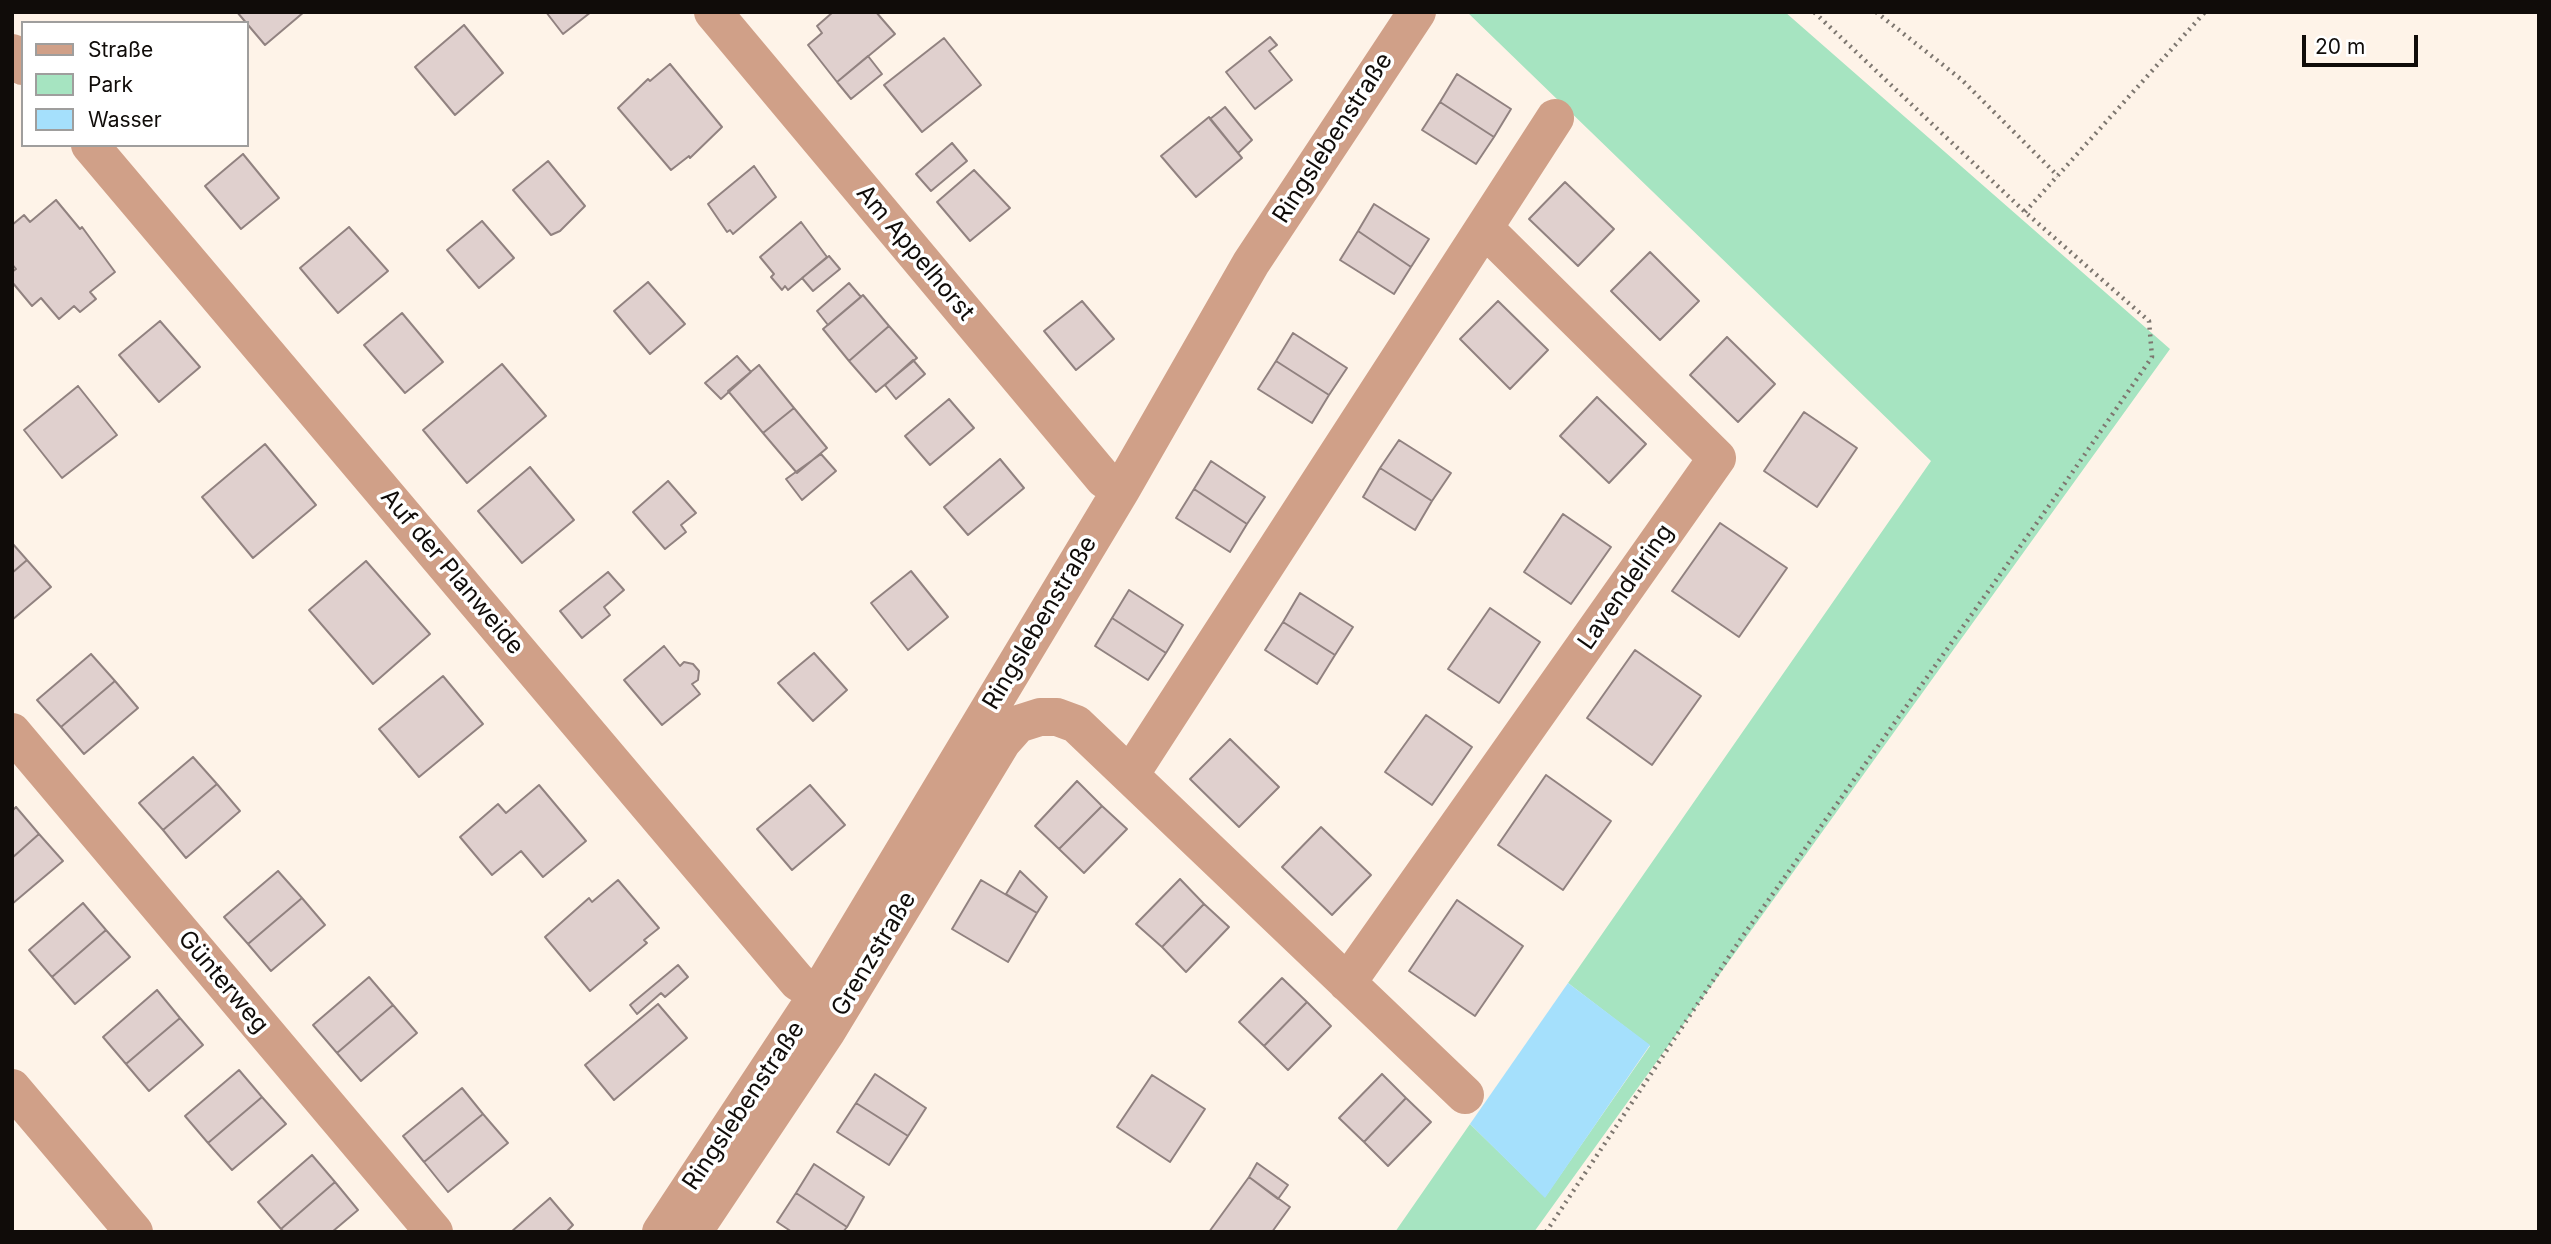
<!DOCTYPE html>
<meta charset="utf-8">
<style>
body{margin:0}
#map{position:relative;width:2551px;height:1244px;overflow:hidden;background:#fef3e8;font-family:Inter,sans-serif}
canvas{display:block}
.frame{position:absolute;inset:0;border:14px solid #100c09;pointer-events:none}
.legend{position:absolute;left:21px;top:21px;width:228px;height:126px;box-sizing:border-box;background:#fff;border:2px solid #9f9e9d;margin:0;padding:9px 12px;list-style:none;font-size:21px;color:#100c09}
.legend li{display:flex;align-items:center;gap:14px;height:35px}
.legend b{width:35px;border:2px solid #9f9e9d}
.scale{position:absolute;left:2302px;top:35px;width:116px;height:32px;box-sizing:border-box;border:4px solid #100c09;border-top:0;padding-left:9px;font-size:21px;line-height:24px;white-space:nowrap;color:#100c09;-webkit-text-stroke:5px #fff;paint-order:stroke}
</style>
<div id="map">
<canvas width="2551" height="1244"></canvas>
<div class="frame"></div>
<ul class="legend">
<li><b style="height:9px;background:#d0a088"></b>Straße</li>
<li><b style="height:19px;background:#a6e4c1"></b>Park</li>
<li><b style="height:19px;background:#a5e0fc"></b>Wasser</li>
</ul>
<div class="scale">20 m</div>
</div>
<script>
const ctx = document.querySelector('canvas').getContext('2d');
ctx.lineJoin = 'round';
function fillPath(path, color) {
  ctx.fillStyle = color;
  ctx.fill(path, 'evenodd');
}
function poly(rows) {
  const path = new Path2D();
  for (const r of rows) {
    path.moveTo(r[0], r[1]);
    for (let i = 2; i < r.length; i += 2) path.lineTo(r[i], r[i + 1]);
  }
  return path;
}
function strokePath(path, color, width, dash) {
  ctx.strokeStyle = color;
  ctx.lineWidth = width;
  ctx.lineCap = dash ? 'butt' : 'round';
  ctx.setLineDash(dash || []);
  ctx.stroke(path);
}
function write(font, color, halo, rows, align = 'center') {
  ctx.font = font + ' Inter,sans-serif';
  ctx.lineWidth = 7;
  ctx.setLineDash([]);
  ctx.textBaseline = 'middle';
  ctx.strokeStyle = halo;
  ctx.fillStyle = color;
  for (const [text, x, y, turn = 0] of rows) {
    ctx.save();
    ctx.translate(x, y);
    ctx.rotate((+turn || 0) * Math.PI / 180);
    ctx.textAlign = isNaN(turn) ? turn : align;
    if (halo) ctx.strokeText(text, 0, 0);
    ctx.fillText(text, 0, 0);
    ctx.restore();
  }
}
const green = poly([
 [1467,12,1785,12,2170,349,1534,1232,1395,1232,1470,1124,1545,1197,1650,1046,1568,983,1931,461]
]);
const water = poly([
 [1568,983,1650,1045,1545,1198,1470,1124]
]);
const building = poly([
 [237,12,304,12,265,45,237,12],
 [546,12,591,12,563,34,546,12],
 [833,12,876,12,895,34,837,82,808,45,822,33,817,26,833,12],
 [464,25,503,73,455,115,415,67,464,25],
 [1270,37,1277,45,1269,51,1292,80,1255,109,1226,72,1270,37],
 [944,38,981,85,922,132,884,85,944,38],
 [868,56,882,74,851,99,837,82,868,56],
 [670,64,722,127,690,158,689,156,671,170,618,108,648,79,650,81,670,64],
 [1457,74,1511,109,1494,137,1440,102,1457,74],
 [1440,102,1494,137,1476,164,1422,130,1440,102],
 [1225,107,1252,140,1238,153,1210,119,1225,107],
 [1209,117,1242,158,1196,197,1161,156,1209,117],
 [952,143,967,161,931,191,916,174,952,143],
 [243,154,279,198,241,229,205,186,243,154],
 [548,161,585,206,560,231,551,235,513,190,548,161],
 [754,166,776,197,733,234,730,230,727,232,708,204,754,166],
 [974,170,1010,208,970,241,937,202,974,170],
 [1565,182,1614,229,1578,266,1529,219,1565,182],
 [56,200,80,229,82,227,115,272,90,292,96,299,80,312,74,306,59,319,41,298,32,306,12,282,12,272,16,269,12,264,12,225,24,215,30,222,56,200],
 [1374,204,1429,239,1411,267,1358,231,1374,204],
 [482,221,514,258,479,288,447,250,482,221],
 [801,222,827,257,788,290,785,286,782,290,771,277,774,274,760,257,801,222],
 [349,227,388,271,338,313,300,268,349,227],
 [1358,231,1411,267,1394,294,1340,260,1358,231],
 [1650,252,1699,301,1660,340,1611,291,1650,252],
 [829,256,840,269,813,291,802,278,829,256],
 [648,282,685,324,650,354,614,311,648,282],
 [849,283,861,297,828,325,817,311,849,283],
 [863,295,889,326,849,361,823,329,863,295],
 [1082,301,1114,339,1076,370,1044,331,1082,301],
 [1498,301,1548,350,1510,389,1460,339,1498,301],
 [402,313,443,362,405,393,364,345,402,313],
 [160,321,200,367,159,402,119,355,160,321],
 [889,326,917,358,876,392,849,361,889,326],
 [1293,333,1347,368,1329,395,1276,361,1293,333],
 [1727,337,1775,384,1738,422,1690,375,1727,337],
 [737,356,751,372,721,399,705,383,737,356],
 [913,360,925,374,896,399,885,385,913,360],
 [1276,361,1329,395,1312,423,1258,389,1276,361],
 [502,364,546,416,467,483,423,430,502,364],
 [759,365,794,408,763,433,728,391,759,365],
 [78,386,117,435,62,478,24,430,78,386],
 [1597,397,1646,444,1609,483,1560,436,1597,397],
 [949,399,974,428,930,465,905,436,949,399],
 [794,408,827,448,797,473,763,433,794,408],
 [1804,412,1857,448,1817,507,1764,471,1804,412],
 [1399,440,1451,473,1432,501,1380,468,1399,440],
 [265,444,316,505,253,558,202,497,265,444],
 [821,454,836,471,802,500,786,479,821,454],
 [1000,459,1024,488,968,535,944,507,1000,459],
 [1211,461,1265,497,1247,524,1194,489,1211,461],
 [530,467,574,520,522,563,478,511,530,467],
 [1380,468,1432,501,1415,530,1363,497,1380,468],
 [668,481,696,513,681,525,686,532,665,549,633,512,668,481],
 [1194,489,1247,524,1230,552,1176,518,1194,489],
 [1563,514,1611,547,1571,604,1524,572,1563,514],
 [1720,523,1787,568,1739,637,1672,591,1720,523],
 [12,543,27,560,12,573,12,543],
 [27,560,51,587,12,620,12,573,27,560],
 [366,561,430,634,373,684,309,610,366,561],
 [911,571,948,617,908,650,871,603,911,571],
 [608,572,624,590,604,607,610,615,582,638,560,611,608,572],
 [1129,590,1183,625,1166,653,1112,618,1129,590],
 [1300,593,1353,627,1335,655,1283,622,1300,593],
 [1490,608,1540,642,1499,703,1448,669,1490,608],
 [1112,618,1166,653,1148,680,1095,646,1112,618],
 [1283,622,1335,655,1317,684,1265,650,1283,622],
 [664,646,680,666,684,662,693,664,699,671,698,680,692,684,700,694,662,725,624,680,664,646],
 [1635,650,1701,696,1652,765,1587,718,1635,650],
 [814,653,847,690,813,721,778,683,814,653],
 [91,654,115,681,61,727,37,700,91,654],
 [443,676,483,724,419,777,379,729,443,676],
 [115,681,138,708,84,754,61,727,115,681],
 [1426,715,1472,747,1432,805,1385,772,1426,715],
 [1230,739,1279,787,1239,827,1190,779,1230,739],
 [193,757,217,784,163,830,139,803,193,757],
 [1546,775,1611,821,1563,890,1498,845,1546,775],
 [1077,781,1102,806,1059,849,1035,826,1077,781],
 [217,784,240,811,186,858,163,830,217,784],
 [539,785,586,841,543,877,521,851,492,875,460,837,498,804,506,813,539,785],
 [810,785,845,825,792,870,757,829,810,785],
 [1102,806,1127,829,1084,873,1059,849,1102,806],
 [16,807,39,834,12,858,12,811,16,807],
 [1321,827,1371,875,1332,915,1282,867,1321,827],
 [39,834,63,861,12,904,12,858,39,834],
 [278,871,302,898,248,944,224,917,278,871],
 [1020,871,1047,897,1037,913,1006,894,1020,871],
 [1180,879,1204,904,1162,947,1136,924,1180,879],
 [618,880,659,928,644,940,647,943,590,991,545,937,589,898,592,902,618,880],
 [981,880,1037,913,1008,962,952,929,981,880],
 [302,898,325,925,271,971,248,944,302,898],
 [1457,900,1523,946,1475,1016,1409,971,1457,900],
 [83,903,106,930,52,977,29,950,83,903],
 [1204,904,1229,927,1186,972,1162,947,1204,904],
 [106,930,130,957,75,1004,52,977,106,930],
 [678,965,688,977,665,997,661,993,637,1014,630,1005,678,965],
 [369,977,393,1005,337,1053,313,1025,369,977],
 [1282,978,1307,1002,1264,1046,1239,1022,1282,978],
 [157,990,180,1018,126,1064,103,1037,157,990],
 [1307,1002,1331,1026,1288,1070,1264,1046,1307,1002],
 [658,1004,687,1038,614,1100,585,1065,658,1004],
 [393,1005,417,1033,361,1081,337,1053,393,1005],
 [180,1018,203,1045,149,1091,126,1064,180,1018],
 [239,1070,262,1097,208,1143,185,1116,239,1070],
 [875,1074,926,1108,908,1136,856,1103,875,1074],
 [1382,1074,1406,1098,1364,1142,1339,1118,1382,1074],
 [1152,1075,1205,1109,1170,1162,1117,1127,1152,1075],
 [462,1088,483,1114,424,1162,403,1136,462,1088],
 [262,1097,286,1124,232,1170,208,1143,262,1097],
 [1406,1098,1431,1122,1388,1166,1364,1142,1406,1098],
 [856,1103,908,1136,889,1165,837,1132,856,1103],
 [483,1114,508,1143,448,1192,424,1162,483,1114],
 [312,1155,335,1182,281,1229,258,1202,312,1155],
 [1257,1163,1288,1185,1278,1199,1249,1177,1257,1163],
 [814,1164,864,1197,847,1227,796,1193,814,1164],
 [1249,1177,1290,1207,1272,1232,1209,1232,1249,1177],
 [335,1182,358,1210,332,1232,284,1232,281,1229,335,1182],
 [796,1193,847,1227,843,1232,792,1232,777,1222,796,1193],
 [550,1198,573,1225,566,1232,511,1232,550,1198]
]);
const path = poly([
 [1876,12,1962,80,2058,176],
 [2025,212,2205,12],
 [1546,1232,1740,940,2056,496,2152,357,2149,321,2025,212,1814,12]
]);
const minor = poly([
 [713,12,1104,479,1121,490],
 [12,53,23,66],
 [90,145,798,982,818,994],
 [12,732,434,1232],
 [1130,775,1555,118],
 [1347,983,1717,458,1484,228],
 [12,1088,134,1232],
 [661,1232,818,994,1121,490,1251,263,1417,12],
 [693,1232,827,1031,1002,742,1018,724,1040,717,1057,717,1076,724,1465,1095]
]);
const streetNames = [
 ["Ringslebenstraße",1333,138,-57],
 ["Am Appelhorst",915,253,50],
 ["Auf der Planweide",452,572,50],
 ["Lavendelring",1626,587,-55],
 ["Ringslebenstraße",1040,623,-59],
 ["Grenzstraße",874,954,-59],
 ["Günterweg",223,982,50],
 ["Ringslebenstraße",744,1106,-56]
];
fillPath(green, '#a6e4c1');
fillPath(water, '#a5e0fc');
fillPath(building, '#e0d0ce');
strokePath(building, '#918280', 2);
strokePath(path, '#7d766f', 4.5, [2, 5]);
strokePath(minor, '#d0a088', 38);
write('24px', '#100c09', '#fff', streetNames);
</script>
